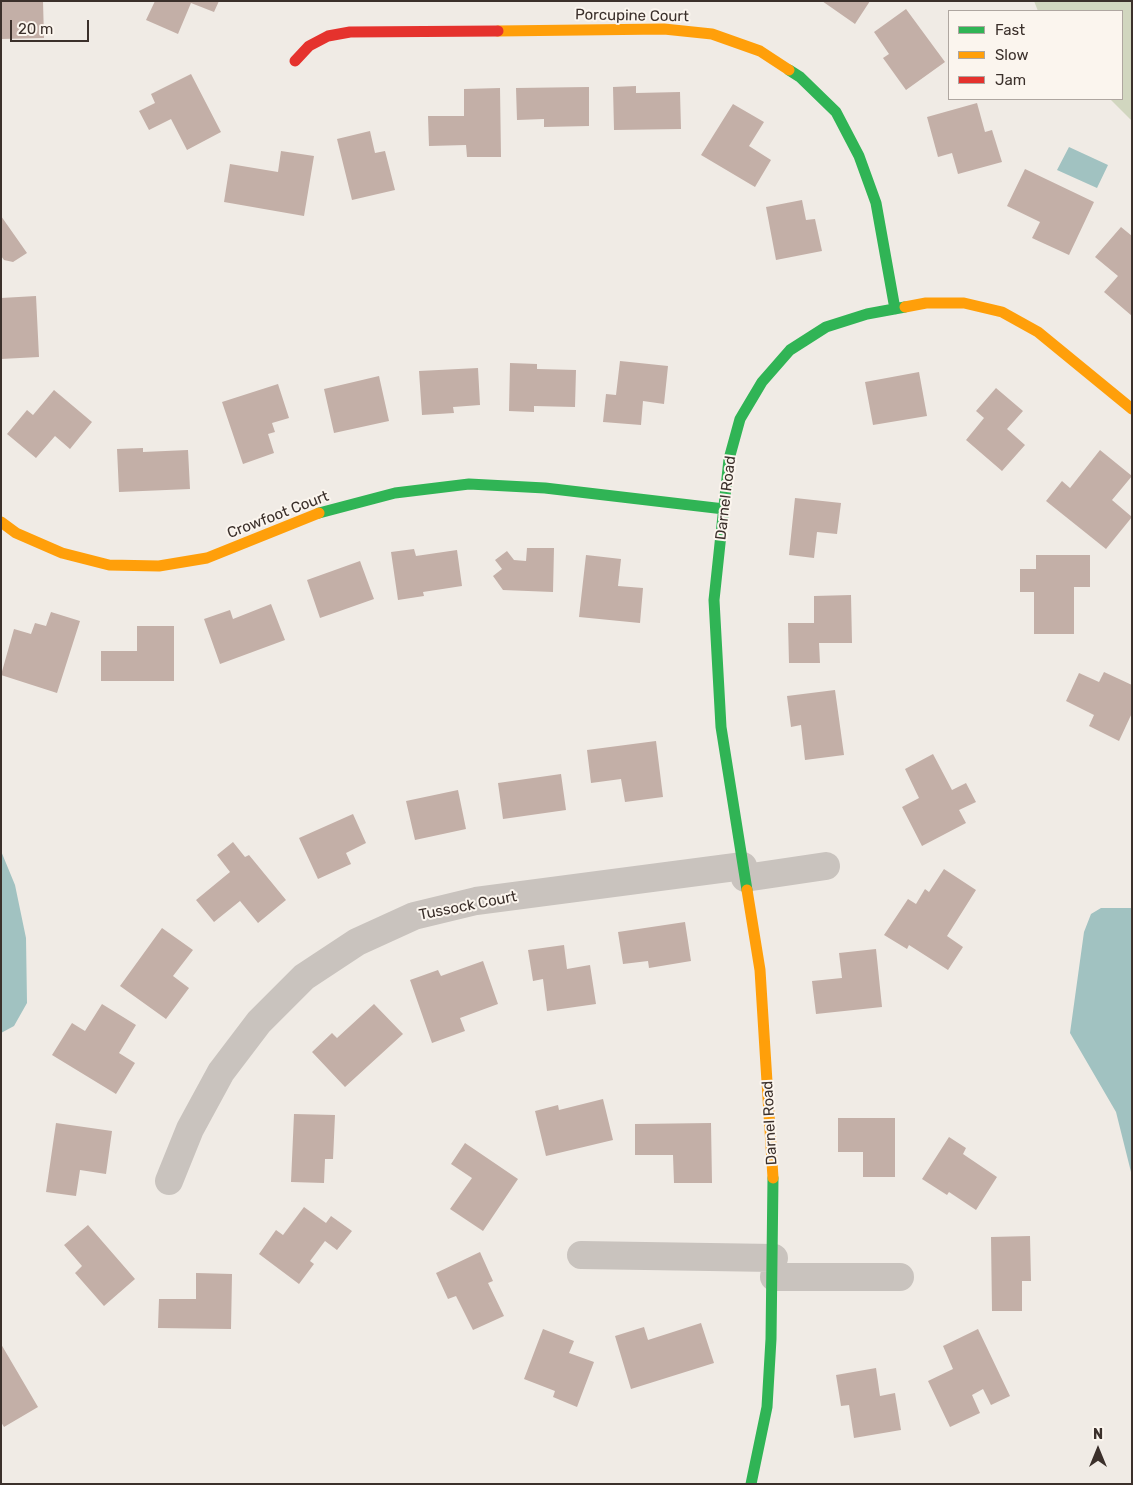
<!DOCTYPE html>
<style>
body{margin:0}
#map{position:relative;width:1133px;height:1485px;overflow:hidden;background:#f0ebe5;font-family:Rubik,sans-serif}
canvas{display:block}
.frame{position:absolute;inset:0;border:2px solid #3b302b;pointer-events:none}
.legend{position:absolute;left:948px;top:10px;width:175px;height:90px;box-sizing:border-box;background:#fbf5ee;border:1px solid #aea6a0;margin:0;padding:6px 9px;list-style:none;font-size:15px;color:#3b302b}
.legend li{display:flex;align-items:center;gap:10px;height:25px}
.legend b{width:25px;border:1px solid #aea6a0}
.north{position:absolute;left:1073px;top:1425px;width:50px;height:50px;-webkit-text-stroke:4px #fbf5ee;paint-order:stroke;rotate:0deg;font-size:14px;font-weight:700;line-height:20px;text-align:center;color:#3b302b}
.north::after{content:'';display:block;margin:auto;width:18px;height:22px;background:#3b302b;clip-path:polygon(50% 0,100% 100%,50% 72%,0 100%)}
.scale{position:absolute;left:10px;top:20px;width:79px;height:22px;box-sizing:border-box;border:2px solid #3b302b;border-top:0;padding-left:6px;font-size:15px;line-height:18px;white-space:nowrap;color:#3b302b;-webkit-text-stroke:4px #fbf5ee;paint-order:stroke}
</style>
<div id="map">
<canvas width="1133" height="1485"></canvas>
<div class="frame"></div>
<ul class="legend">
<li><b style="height:6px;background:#30b455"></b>Fast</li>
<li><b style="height:6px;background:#ff9f0a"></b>Slow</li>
<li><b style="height:6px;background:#e5322d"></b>Jam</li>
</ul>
<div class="north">N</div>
<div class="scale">20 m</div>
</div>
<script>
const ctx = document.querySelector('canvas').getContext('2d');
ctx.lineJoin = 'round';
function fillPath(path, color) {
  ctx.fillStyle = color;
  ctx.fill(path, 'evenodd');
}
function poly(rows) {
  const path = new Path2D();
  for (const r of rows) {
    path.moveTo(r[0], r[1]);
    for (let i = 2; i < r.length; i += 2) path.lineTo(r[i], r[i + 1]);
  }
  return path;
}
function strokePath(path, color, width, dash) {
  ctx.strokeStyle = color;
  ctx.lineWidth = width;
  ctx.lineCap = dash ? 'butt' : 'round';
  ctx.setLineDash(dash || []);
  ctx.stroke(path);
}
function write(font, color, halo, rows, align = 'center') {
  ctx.font = font + ' Rubik,sans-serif';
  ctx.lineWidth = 4;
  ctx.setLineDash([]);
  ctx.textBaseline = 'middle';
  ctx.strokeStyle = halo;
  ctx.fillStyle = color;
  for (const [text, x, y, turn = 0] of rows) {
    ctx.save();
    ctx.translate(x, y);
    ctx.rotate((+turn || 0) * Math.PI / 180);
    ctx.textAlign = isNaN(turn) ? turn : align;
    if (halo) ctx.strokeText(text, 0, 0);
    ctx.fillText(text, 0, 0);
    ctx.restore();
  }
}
const green = poly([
 [1034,1,1132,1,1132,121,1110,99,1122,99,1122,11,1038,11]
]);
const water = poly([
 [1069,147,1108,165,1097,188,1057,170],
 [1,851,15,885,26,938,27,1003,14,1026,1,1033],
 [1101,908,1132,908,1132,1176,1116,1112,1070,1033,1084,932,1091,914]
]);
const building = poly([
 [1,1,43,1,44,38,1,39],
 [155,1,219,1,214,12,191,3,178,34,146,20],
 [822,1,870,1,855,24],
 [906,9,945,62,906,90,883,58,889,54,874,32],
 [191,74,221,132,187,150,171,119,149,130,139,111,155,103,151,94],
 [636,86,636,93,680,92,681,129,614,130,613,87],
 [589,87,589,126,544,127,544,119,517,120,516,88],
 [500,88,501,157,467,157,466,145,429,146,428,116,464,116,464,89],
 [977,103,985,132,992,130,1002,162,958,174,952,153,938,157,927,117],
 [733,104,764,122,749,146,771,160,755,187,701,155],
 [370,131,375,153,385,151,395,190,352,200,337,139],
 [281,151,314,156,304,216,224,202,230,164,278,172],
 [1025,169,1094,202,1069,255,1032,238,1040,222,1007,206],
 [802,200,806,220,815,219,822,251,776,260,766,207],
 [1,216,27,253,13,262,4,260,1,256],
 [1121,227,1132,236,1132,316,1104,292,1118,276,1095,257],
 [36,296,39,357,1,359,1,298],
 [620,361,668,366,664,404,643,401,641,425,603,422,606,394,616,395],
 [510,363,537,364,537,369,576,370,575,407,534,406,534,412,509,411],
 [478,368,480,405,453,407,454,413,422,415,419,371],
 [919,372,927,416,873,425,865,382],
 [379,376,389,421,334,433,324,389],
 [278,384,289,418,272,423,275,432,268,434,274,453,243,464,222,402],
 [996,388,1023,411,1007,429,1025,445,1002,471,966,440,984,418,976,411],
 [54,390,92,422,70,449,55,436,36,458,7,434,27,410,33,415],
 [143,448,143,452,188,450,190,489,119,492,117,449],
 [1100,450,1132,476,1112,500,1132,517,1106,549,1046,501,1062,481,1070,488],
 [795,498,841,503,837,534,817,532,814,558,789,555],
 [527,548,554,548,553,592,503,590,493,576,502,569,495,560,507,551,514,560,526,561],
 [414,549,416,556,457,550,462,586,423,592,424,596,398,600,391,552],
 [586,555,621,559,618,586,643,588,640,623,579,617],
 [1036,555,1090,555,1090,587,1074,587,1074,634,1034,634,1034,592,1020,592,1020,569,1036,569],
 [360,561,374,599,320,618,307,580],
 [851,595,852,643,819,643,820,663,789,663,788,623,814,623,814,596],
 [271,604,285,640,220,664,204,619,230,610,233,619],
 [51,612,80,621,57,693,1,675,14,629,31,634,35,623,46,626],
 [137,626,174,626,174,681,101,681,101,651,137,651],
 [1104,672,1132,685,1132,713,1119,741,1089,726,1094,715,1066,701,1079,673,1099,682],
 [835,690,844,755,805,760,801,725,791,727,787,696],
 [656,741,663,797,625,802,621,779,591,783,587,750],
 [933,754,952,790,966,783,976,802,959,810,966,823,922,846,902,807,919,798,905,769],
 [561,774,566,810,503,819,498,783],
 [458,790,466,829,415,840,406,801],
 [353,814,366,843,346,853,351,864,318,879,299,838],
 [233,842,245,857,249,855,286,900,258,923,240,901,214,922,196,900,230,872,217,855],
 [944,869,976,890,947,936,963,947,948,970,909,945,907,949,884,935,908,899,916,904,925,889,929,892],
 [685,922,691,961,649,968,648,961,623,964,618,932],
 [162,928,193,950,173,976,189,988,166,1019,120,986],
 [564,945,567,969,590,965,596,1004,547,1011,543,979,533,981,528,950],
 [876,949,882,1007,816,1014,812,981,842,978,839,953],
 [483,961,498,1004,460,1018,465,1031,432,1043,410,980,438,970,441,976],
 [102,1004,136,1025,119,1053,135,1063,116,1094,52,1055,72,1023,85,1031],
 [374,1004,403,1034,345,1087,312,1052,332,1033,337,1038],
 [603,1099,613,1140,546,1156,535,1111,558,1105,559,1110],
 [294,1114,335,1115,333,1159,325,1159,324,1183,291,1182],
 [838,1118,895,1118,895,1177,863,1177,863,1152,838,1152],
 [56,1123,112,1131,106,1174,80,1170,76,1196,46,1192],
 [711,1123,712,1183,674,1183,673,1155,635,1155,635,1124],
 [949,1137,966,1148,963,1154,997,1177,976,1210,949,1192,947,1195,922,1179],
 [465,1143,518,1179,483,1231,450,1209,472,1178,451,1164],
 [304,1207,326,1223,331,1216,352,1231,337,1250,325,1241,310,1261,314,1264,299,1284,259,1254,276,1230,283,1235],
 [88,1225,135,1279,104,1306,75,1273,82,1266,64,1245],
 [1030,1236,1031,1281,1022,1281,1022,1311,992,1311,991,1237],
 [480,1252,493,1281,488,1283,504,1316,473,1330,456,1296,448,1299,436,1273],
 [196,1273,232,1274,231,1329,158,1328,159,1299,196,1299],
 [701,1323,714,1363,631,1389,615,1336,644,1327,648,1340],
 [543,1329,574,1341,569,1353,594,1362,577,1407,553,1397,555,1391,524,1379],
 [978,1329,1010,1396,991,1405,983,1389,972,1395,980,1413,950,1427,928,1381,953,1369,943,1346],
 [1,1344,38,1407,4,1427,1,1422],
 [876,1368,880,1396,895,1393,901,1430,854,1438,849,1405,841,1406,836,1375]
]);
const street = poly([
 [745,878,826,866],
 [169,1181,190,1129,221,1072,259,1022,304,977,357,942,414,916,476,901,743,866],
 [581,1255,774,1258],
 [774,1277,900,1277]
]);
const fast = poly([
 [789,70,800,77,836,112,859,156,876,203,895,309],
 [319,513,395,493,469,484,545,488,724,509],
 [747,890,721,727,714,600,729,459,740,419,762,382,790,350,826,327,867,314,905,307],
 [751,1484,767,1407,771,1339,773,1178]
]);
const slow = poly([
 [498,31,664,29,712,34,760,51,789,70],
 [905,307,926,303,964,303,1002,312,1038,332,1132,409],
 [1,522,16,533,62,553,109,565,159,566,207,558,319,513],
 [747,890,760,970,773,1178]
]);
const jam = poly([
 [295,61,309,46,328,36,350,32,498,31]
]);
const streetNames = [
 ["Porcupine Court",632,16,1],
 ["Darnel Road",726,498,-83],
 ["Crowfoot Court",278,515,-21],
 ["Tussock Court",468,906,-11],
 ["Darnel Road",770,1123,-93]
];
fillPath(green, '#d1d6bf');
fillPath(water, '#a1c2c1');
fillPath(building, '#c3afa7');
strokePath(street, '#c9c3be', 28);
strokePath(fast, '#30b455', 11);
strokePath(slow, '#ff9f0a', 11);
strokePath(jam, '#e5322d', 11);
write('15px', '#3b302b', '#fbf5ee', streetNames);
</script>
